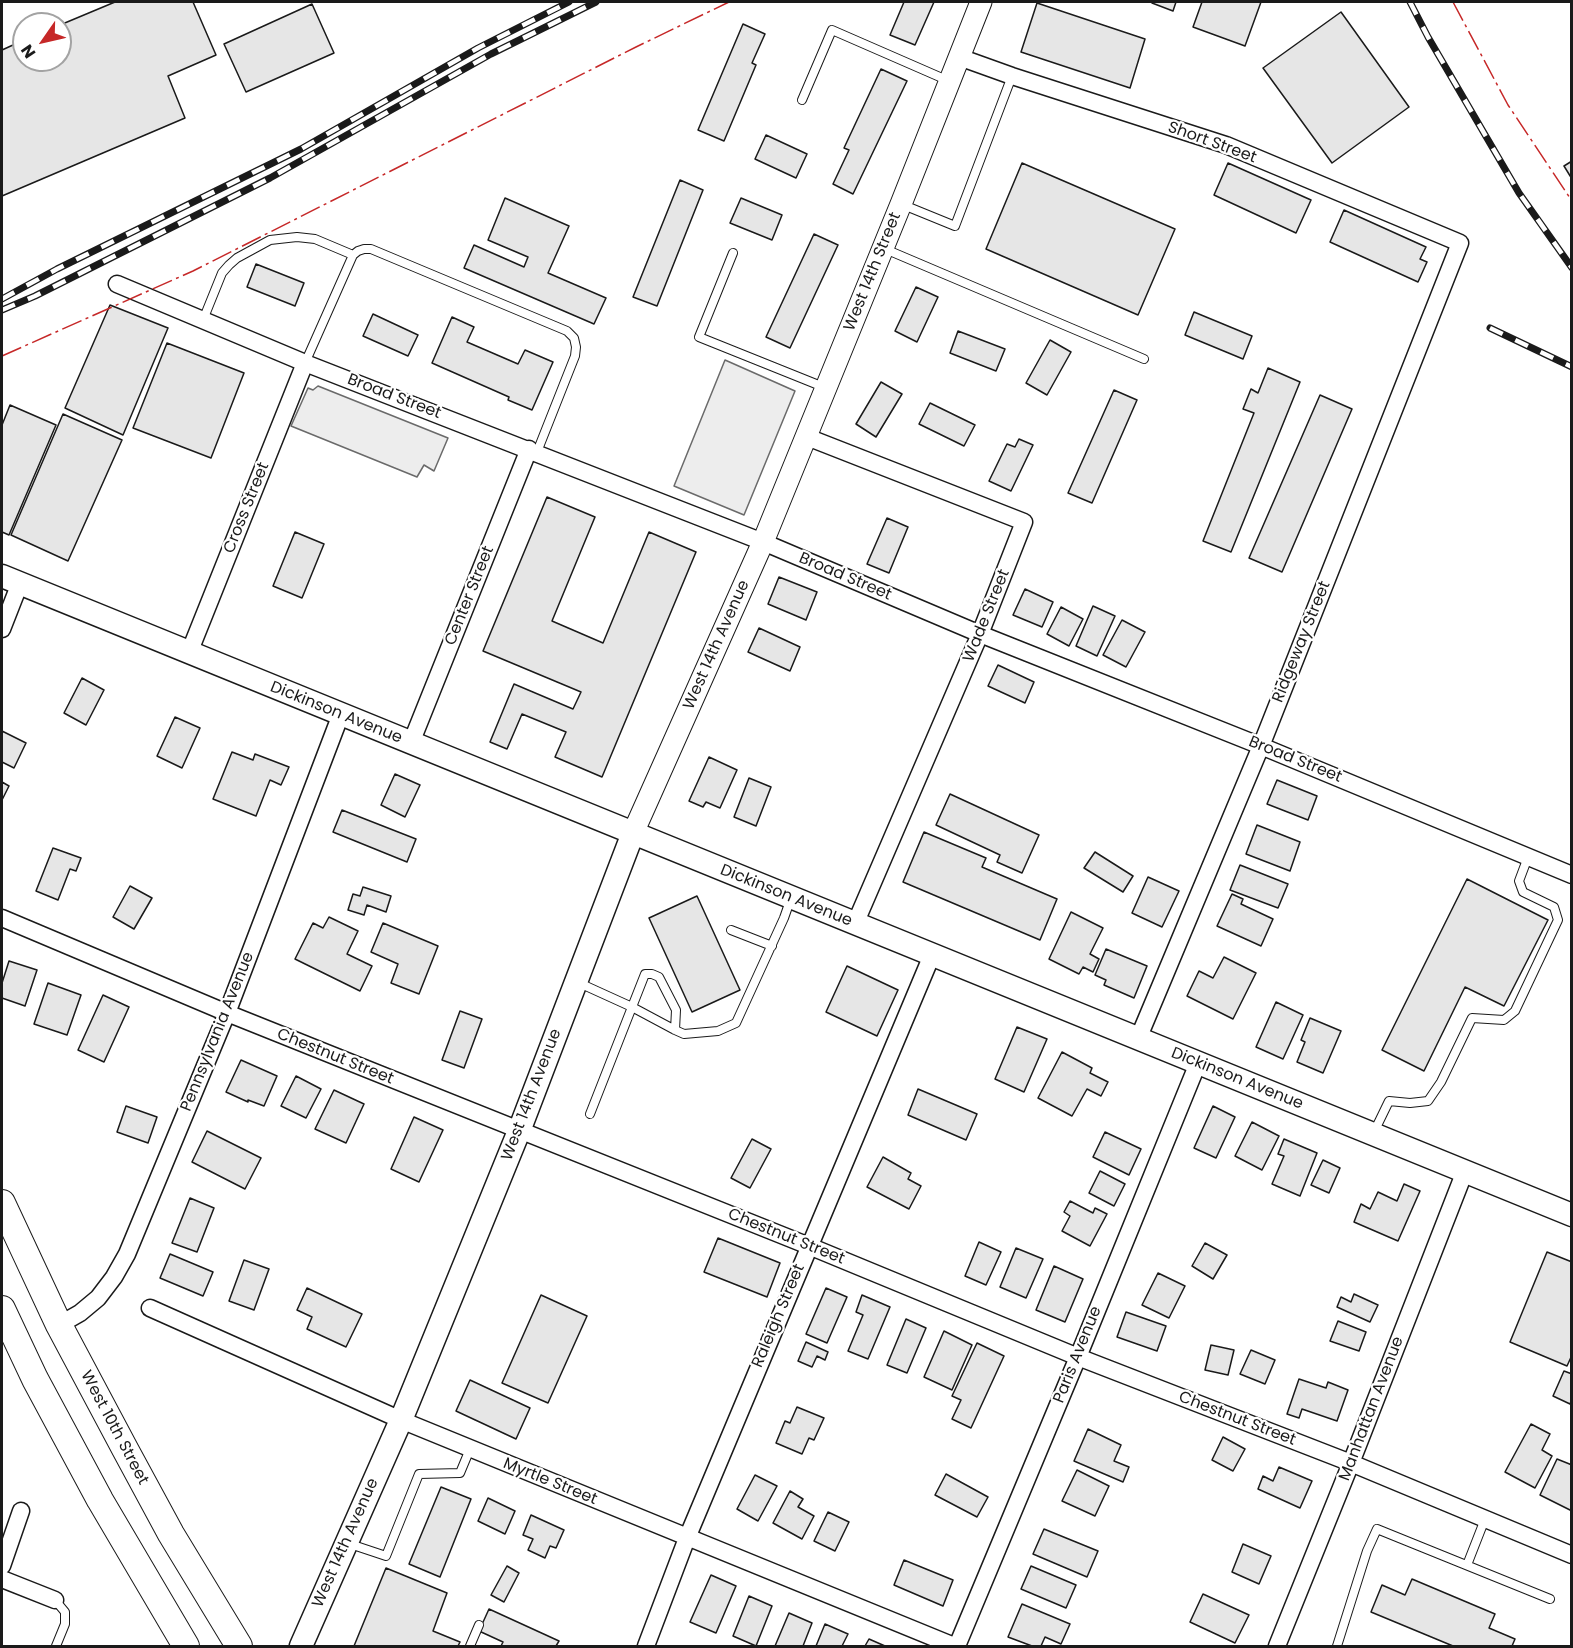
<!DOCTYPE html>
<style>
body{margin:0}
#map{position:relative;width:1573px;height:1648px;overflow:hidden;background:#fff;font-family:Poppins,sans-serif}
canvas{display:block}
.frame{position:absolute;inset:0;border:3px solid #1a1a1a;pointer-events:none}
.north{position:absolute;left:12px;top:12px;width:60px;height:60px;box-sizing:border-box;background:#fff;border:2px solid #a3a3a3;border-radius:50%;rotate:236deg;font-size:16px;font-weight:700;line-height:24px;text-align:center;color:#1a1a1a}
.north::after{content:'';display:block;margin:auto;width:21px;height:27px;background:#c62828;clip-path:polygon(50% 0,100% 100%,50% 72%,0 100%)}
</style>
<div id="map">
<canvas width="1573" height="1648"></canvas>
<div class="frame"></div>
<div class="north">N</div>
</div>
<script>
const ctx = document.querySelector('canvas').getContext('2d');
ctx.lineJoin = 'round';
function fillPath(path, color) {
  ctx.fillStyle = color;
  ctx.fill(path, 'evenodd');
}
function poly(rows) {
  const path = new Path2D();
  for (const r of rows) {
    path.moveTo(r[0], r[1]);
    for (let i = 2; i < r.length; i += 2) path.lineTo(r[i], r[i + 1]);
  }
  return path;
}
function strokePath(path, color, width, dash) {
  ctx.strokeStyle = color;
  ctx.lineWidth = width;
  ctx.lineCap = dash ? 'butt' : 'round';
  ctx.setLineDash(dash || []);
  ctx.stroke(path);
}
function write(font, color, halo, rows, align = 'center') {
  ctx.font = font + ' Poppins,sans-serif';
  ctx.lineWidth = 4.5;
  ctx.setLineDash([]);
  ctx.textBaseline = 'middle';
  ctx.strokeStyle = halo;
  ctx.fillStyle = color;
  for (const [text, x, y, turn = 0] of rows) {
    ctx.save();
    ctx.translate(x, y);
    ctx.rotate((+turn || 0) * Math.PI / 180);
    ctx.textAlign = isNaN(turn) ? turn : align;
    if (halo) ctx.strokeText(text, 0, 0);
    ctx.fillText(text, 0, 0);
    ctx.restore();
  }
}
const parking = poly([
 [725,360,795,391,744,515,674,486,725,360],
 [318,386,448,438,434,471,424,465,417,477,291,426,308,388,313,390,318,386]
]);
const building = poly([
 [115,2,193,2,216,55,168,76,185,118,2,196,2,50,24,40,24,60,60,60,60,25,115,2],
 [904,2,934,2,915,45,890,35,904,2],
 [1152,2,1176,2,1173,11,1152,3,1152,2],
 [1202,2,1261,2,1245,46,1193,27,1202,2],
 [1037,3,1145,39,1130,88,1021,52,1037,3],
 [312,4,334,53,246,92,224,44,312,4],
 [1341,12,1409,107,1332,163,1263,68,1341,12],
 [743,24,765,34,752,63,756,65,724,141,698,130,743,24],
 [881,69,907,81,853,194,833,184,849,150,844,148,881,69],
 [766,135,807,154,796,178,755,159,766,135],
 [1572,161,1572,179,1564,166,1572,161],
 [1022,163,1175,229,1138,315,986,249,1022,163],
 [1228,163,1311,200,1296,233,1214,195,1228,163],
 [680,180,703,190,657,306,633,297,680,180],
 [505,198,569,226,548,273,606,298,594,324,464,268,474,245,524,267,528,257,488,240,505,198],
 [741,198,782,215,772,240,730,223,741,198],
 [1344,210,1426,247,1420,259,1427,262,1418,282,1330,242,1344,210],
 [814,234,838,245,790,348,766,337,814,234],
 [256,264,304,283,295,306,247,287,256,264],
 [916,287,938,297,917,342,895,331,916,287],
 [110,305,168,328,123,435,65,408,110,305],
 [1194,312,1252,336,1243,359,1185,335,1194,312],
 [373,314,418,335,408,356,363,336,373,314],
 [452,317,474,327,467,342,518,364,525,350,553,362,532,410,508,400,509,397,432,363,452,317],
 [958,331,1005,349,996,371,950,353,958,331],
 [1050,340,1071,352,1047,395,1026,383,1050,340],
 [167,343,244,373,211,458,133,428,167,343],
 [1268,368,1300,382,1231,552,1203,541,1254,413,1243,409,1251,389,1258,393,1268,368],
 [881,382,902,394,876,437,856,424,881,382],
 [1114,390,1137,400,1092,503,1068,493,1114,390],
 [1320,395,1352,409,1282,572,1249,558,1320,395],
 [930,403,975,425,964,446,919,424,930,403],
 [10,405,56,425,9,535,2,532,2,425,10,405],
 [63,414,122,440,68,561,11,535,63,414],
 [1019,439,1033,445,1011,491,989,481,1007,444,1015,447,1019,439],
 [547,497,595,517,552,621,603,643,649,532,696,552,602,777,555,757,566,732,522,714,507,749,490,742,514,684,573,709,581,692,483,651,547,497],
 [887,518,908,527,889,573,867,564,887,518],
 [295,532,324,544,302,598,273,586,295,532],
 [779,577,817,592,806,620,768,604,779,577],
 [1025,589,1053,602,1042,627,1013,615,1025,589],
 [1093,606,1115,616,1097,656,1076,646,1093,606],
 [1061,607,1083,619,1069,646,1047,634,1061,607],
 [1122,620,1145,632,1126,667,1103,655,1122,620],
 [759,628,800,647,790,671,748,652,759,628],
 [998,665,1034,682,1025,703,988,686,998,665],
 [82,678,104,690,86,725,64,713,82,678],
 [175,717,200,728,182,768,157,756,175,717],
 [2,731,26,743,14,768,2,762,2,731],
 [232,752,253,760,255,754,289,767,281,785,270,780,256,816,213,799,232,752],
 [709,757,737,770,720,808,706,802,703,807,689,801,709,757],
 [395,774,420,785,405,817,381,805,395,774],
 [749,778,771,787,756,826,734,817,749,778],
 [1277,780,1317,796,1308,820,1267,804,1277,780],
 [2,782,9,786,2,800,2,782],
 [950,794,1039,835,1022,873,997,862,1000,855,936,825,950,794],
 [342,810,416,839,407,862,333,832,342,810],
 [1257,825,1300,842,1290,871,1246,854,1257,825],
 [924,832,986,858,982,867,1057,899,1040,940,903,882,924,832],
 [53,848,81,858,76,871,70,869,58,900,36,891,53,848],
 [1095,852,1133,876,1123,892,1084,868,1095,852],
 [1240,865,1288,884,1278,908,1230,890,1240,865],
 [1148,877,1179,891,1162,927,1132,913,1148,877],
 [1467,879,1548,920,1504,1006,1465,987,1424,1071,1382,1050,1467,879],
 [130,886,152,898,134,929,113,917,130,886],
 [363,887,391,896,386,912,367,905,364,915,348,910,353,894,360,896,363,887],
 [1232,894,1243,899,1241,904,1273,919,1261,946,1217,926,1232,894],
 [697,896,740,990,692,1012,649,918,697,896],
 [1071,912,1103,928,1090,954,1099,959,1093,972,1083,967,1079,974,1049,959,1071,912],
 [329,917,358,931,347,954,372,966,360,991,295,959,313,923,323,928,329,917],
 [383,923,438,946,419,994,391,983,398,964,371,952,383,923],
 [1106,949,1147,966,1134,998,1104,985,1106,980,1095,975,1106,949],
 [1224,957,1256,973,1233,1019,1187,996,1199,971,1213,978,1224,957],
 [9,961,37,970,25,1006,2,998,2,983,9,961],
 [847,966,898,990,877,1036,826,1012,847,966],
 [48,983,81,995,67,1035,34,1024,48,983],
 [103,995,129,1007,104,1062,78,1050,103,995],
 [1276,1002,1303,1015,1283,1059,1256,1047,1276,1002],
 [460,1011,482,1019,464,1068,442,1060,460,1011],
 [1310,1018,1341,1031,1323,1073,1297,1062,1305,1042,1301,1040,1310,1018],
 [1017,1027,1047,1039,1024,1092,995,1079,1017,1027],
 [1062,1052,1092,1068,1090,1073,1108,1082,1101,1096,1087,1089,1072,1116,1038,1098,1062,1052],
 [241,1060,277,1076,264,1106,248,1100,248,1102,226,1092,241,1060],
 [296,1076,321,1089,306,1118,281,1106,296,1076],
 [918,1089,977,1114,966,1140,908,1115,918,1089],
 [334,1090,364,1104,346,1143,315,1129,334,1090],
 [126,1106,157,1117,148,1143,117,1132,126,1106],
 [1213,1106,1235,1117,1216,1158,1194,1148,1213,1106],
 [414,1117,443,1130,419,1182,391,1169,414,1117],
 [1252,1122,1279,1136,1262,1170,1235,1156,1252,1122],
 [207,1131,261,1158,245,1189,192,1162,207,1131],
 [1105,1132,1141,1149,1129,1175,1093,1157,1105,1132],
 [752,1139,771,1149,750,1188,731,1178,752,1139],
 [1284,1139,1317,1153,1300,1196,1272,1184,1284,1156,1278,1154,1284,1139],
 [883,1157,911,1173,908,1179,921,1186,909,1209,867,1187,883,1157],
 [1323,1160,1340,1168,1329,1193,1311,1185,1323,1160],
 [1100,1171,1125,1184,1114,1206,1089,1193,1100,1171],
 [1404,1184,1420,1191,1398,1241,1354,1222,1361,1204,1370,1209,1378,1192,1397,1201,1404,1184],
 [190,1198,214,1208,197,1252,172,1243,190,1198],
 [1070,1201,1093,1213,1095,1208,1107,1214,1090,1246,1062,1231,1070,1216,1064,1212,1070,1201],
 [718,1238,780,1263,767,1297,704,1272,718,1238],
 [979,1242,1001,1252,986,1285,965,1276,979,1242],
 [1205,1243,1227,1255,1213,1279,1192,1266,1205,1243],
 [1016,1248,1043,1259,1026,1298,1000,1287,1016,1248],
 [1547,1252,1572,1262,1572,1355,1567,1366,1510,1342,1547,1252],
 [170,1254,213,1272,203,1296,160,1278,170,1254],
 [244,1260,269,1269,254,1310,229,1301,244,1260],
 [1054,1266,1083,1279,1065,1322,1036,1310,1054,1266],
 [1158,1273,1185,1286,1169,1318,1142,1305,1158,1273],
 [307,1288,362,1314,346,1347,307,1329,312,1317,297,1310,307,1288],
 [826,1288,847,1297,827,1343,806,1334,826,1288],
 [1354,1294,1378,1305,1370,1322,1337,1307,1341,1297,1351,1302,1354,1294],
 [541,1295,587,1316,548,1403,502,1383,541,1295],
 [862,1295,890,1307,868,1359,848,1351,863,1315,856,1312,862,1295],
 [1126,1312,1166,1326,1157,1351,1117,1337,1126,1312],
 [906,1319,926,1328,907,1373,887,1365,906,1319],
 [1338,1321,1366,1332,1359,1351,1330,1341,1338,1321],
 [944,1331,972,1345,952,1390,924,1377,944,1331],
 [806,1342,828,1352,825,1360,817,1356,812,1367,798,1361,806,1342],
 [977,1343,1004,1356,971,1428,952,1419,961,1400,952,1396,977,1343],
 [1211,1345,1234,1350,1228,1375,1205,1370,1211,1345],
 [1251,1350,1275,1360,1265,1384,1240,1374,1251,1350],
 [1564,1371,1572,1374,1572,1399,1570,1404,1553,1396,1564,1371],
 [1299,1379,1326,1388,1328,1382,1348,1390,1337,1421,1302,1409,1299,1418,1287,1414,1299,1379],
 [470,1380,530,1408,516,1439,456,1411,470,1380],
 [797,1407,824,1418,814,1440,809,1438,802,1454,776,1443,785,1421,790,1423,797,1407],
 [1531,1424,1550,1434,1542,1450,1552,1456,1535,1488,1505,1472,1531,1424],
 [1088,1429,1121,1445,1114,1461,1129,1467,1123,1482,1074,1461,1088,1429],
 [1223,1437,1245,1449,1233,1471,1212,1460,1223,1437],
 [1557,1459,1572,1465,1572,1511,1540,1495,1557,1459],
 [1279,1467,1312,1481,1300,1508,1258,1489,1263,1476,1273,1481,1279,1467],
 [1077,1470,1109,1486,1095,1516,1062,1501,1077,1470],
 [946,1474,988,1497,977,1517,935,1495,946,1474],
 [755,1475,777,1486,758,1521,737,1509,755,1475],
 [441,1487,471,1499,440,1577,409,1564,441,1487],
 [790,1491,803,1499,798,1507,814,1516,802,1539,773,1523,790,1491],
 [488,1498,515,1511,505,1534,478,1521,488,1498],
 [828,1512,849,1522,835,1551,814,1541,828,1512],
 [531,1515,564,1530,556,1548,550,1546,545,1558,528,1550,533,1539,523,1535,531,1515],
 [1044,1529,1098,1551,1087,1577,1033,1554,1044,1529],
 [1243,1544,1271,1556,1259,1584,1232,1572,1243,1544],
 [904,1560,953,1580,943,1606,894,1585,904,1560],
 [507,1566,519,1573,504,1602,491,1595,507,1566],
 [1031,1566,1076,1585,1066,1608,1021,1589,1031,1566],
 [386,1568,447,1593,433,1631,460,1642,458,1646,354,1646,386,1568],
 [711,1575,736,1586,716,1633,690,1622,711,1575],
 [1412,1579,1495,1614,1489,1628,1515,1639,1512,1646,1453,1646,1371,1612,1382,1585,1405,1595,1412,1579],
 [1203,1594,1249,1615,1235,1643,1190,1622,1203,1594],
 [749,1596,772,1606,756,1646,733,1636,749,1596],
 [1022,1604,1070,1624,1061,1644,1045,1637,1041,1646,1032,1646,1008,1637,1022,1604],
 [489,1609,559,1641,556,1646,501,1646,503,1642,479,1631,489,1609],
 [789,1613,812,1623,803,1646,775,1646,789,1613],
 [825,1624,848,1634,842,1646,816,1646,825,1624],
 [869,1639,885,1646,865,1646,869,1639]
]);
const service = poly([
 [802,100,832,30,949,81],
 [901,204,955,226,1012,76],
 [885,249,1144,359],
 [733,253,699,337,826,388],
 [203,320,222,273,229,265,237,258,270,240,297,237,315,239,353,255],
 [305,363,353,255,358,251,364,249,371,249,567,331,574,338,576,347,575,356,537,452],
 [731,930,772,946],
 [577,982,632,1007,590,1114],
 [675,1030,676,1010,659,977,652,974,645,974,632,1007,675,1030,684,1034,718,1031,736,1023,784,918,791,898],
 [1373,1134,1389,1101,1410,1103,1428,1101,1441,1082,1472,1018,1504,1020,1515,1011,1558,920,1554,907,1523,892,1519,881,1528,857],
 [347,1543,386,1556,419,1474,460,1473,470,1449],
 [1467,1565,1485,1519],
 [55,1600,65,1612,65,1624,56,1646],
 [470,1646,479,1625],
 [1337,1646,1367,1551,1377,1529,1550,1599]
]);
const minor = poly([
 [959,57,1012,76,1226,145,1460,243,1261,746,1138,1039],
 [117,284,305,363,763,542,980,634,1261,746,1572,875],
 [807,437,1024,522,980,634,855,924],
 [2,629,20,583],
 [189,653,305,363],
 [411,743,529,449],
 [2,918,227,1013,809,1246,1078,1357,1351,1463,1572,1555],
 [150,1308,401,1420,954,1646],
 [59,1325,80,1313,98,1298,114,1277,127,1254,227,1013,341,714],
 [2,1566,21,1511],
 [2,1579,55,1600],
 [646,1646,687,1538,932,955],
 [957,1646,1078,1357,1198,1063],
 [1277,1646,1351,1463,1465,1171]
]);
const tertiary = poly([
 [633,833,763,542,901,204,981,2]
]);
const secondary = poly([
 [2,576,1572,1215],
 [301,1646,401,1420,519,1131,633,833]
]);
const primary = poly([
 [2,1203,59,1325,125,1449,171,1534,239,1646],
 [2,1309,35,1379,100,1500,186,1646]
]);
const rail = poly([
 [1410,2,1428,37,1519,193,1572,268],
 [2,299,57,269,301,149,478,48,569,2],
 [2,310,35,296,270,178,491,54,596,2],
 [1490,328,1572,367]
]);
const power = poly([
 [1453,2,1508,105,1572,201],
 [2,356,193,271,636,47,729,2]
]);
const streetNames = [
 ["Short Street",1212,143,20],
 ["West 14th Street",873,272,-68],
 ["Broad Street",394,397,21],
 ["Cross Street",247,508,-68],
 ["Broad Street",845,577,23],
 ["Center Street",470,596,-68],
 ["Wade Street",987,616,-68],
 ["Ridgeway Street",1302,642,-68],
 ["West 14th Avenue",717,645,-66],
 ["Dickinson Avenue",336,713,22],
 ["Broad Street",1295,760,22],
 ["Dickinson Avenue",786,896,22],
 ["Pennsylvania Avenue",218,1032,-68],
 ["Chestnut Street",335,1057,22],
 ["Dickinson Avenue",1237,1079,22],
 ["West 14th Avenue",532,1095,-69],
 ["Chestnut Street",786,1237,22],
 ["Raleigh Street",779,1316,-67],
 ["Paris Avenue",1078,1355,-68],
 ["Manhattan Avenue",1372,1409,-69],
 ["Chestnut Street",1237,1419,21],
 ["West 10th Street",114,1428,62],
 ["Myrtle Street",550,1482,22],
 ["West 14th Avenue",346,1543,-66]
];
fillPath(parking, '#ededed');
strokePath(parking, '#6a6a6a', 1.5);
fillPath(building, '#e6e6e6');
strokePath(building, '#1a1a1a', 1.5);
strokePath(service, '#1a1a1a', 10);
strokePath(minor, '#1a1a1a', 19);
strokePath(tertiary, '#1a1a1a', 23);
strokePath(secondary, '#1a1a1a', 25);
strokePath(primary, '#1a1a1a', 28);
strokePath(service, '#fff', 8);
strokePath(minor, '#fff', 16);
strokePath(tertiary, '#fff', 21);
strokePath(secondary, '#fff', 22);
strokePath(primary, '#fff', 26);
strokePath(rail, '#1a1a1a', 7);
strokePath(rail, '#fff', 4.5, [14]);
strokePath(power, '#c62828', 1.5, [21, 4.5, 3, 4.5]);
write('16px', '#1a1a1a', '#fff', streetNames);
</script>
